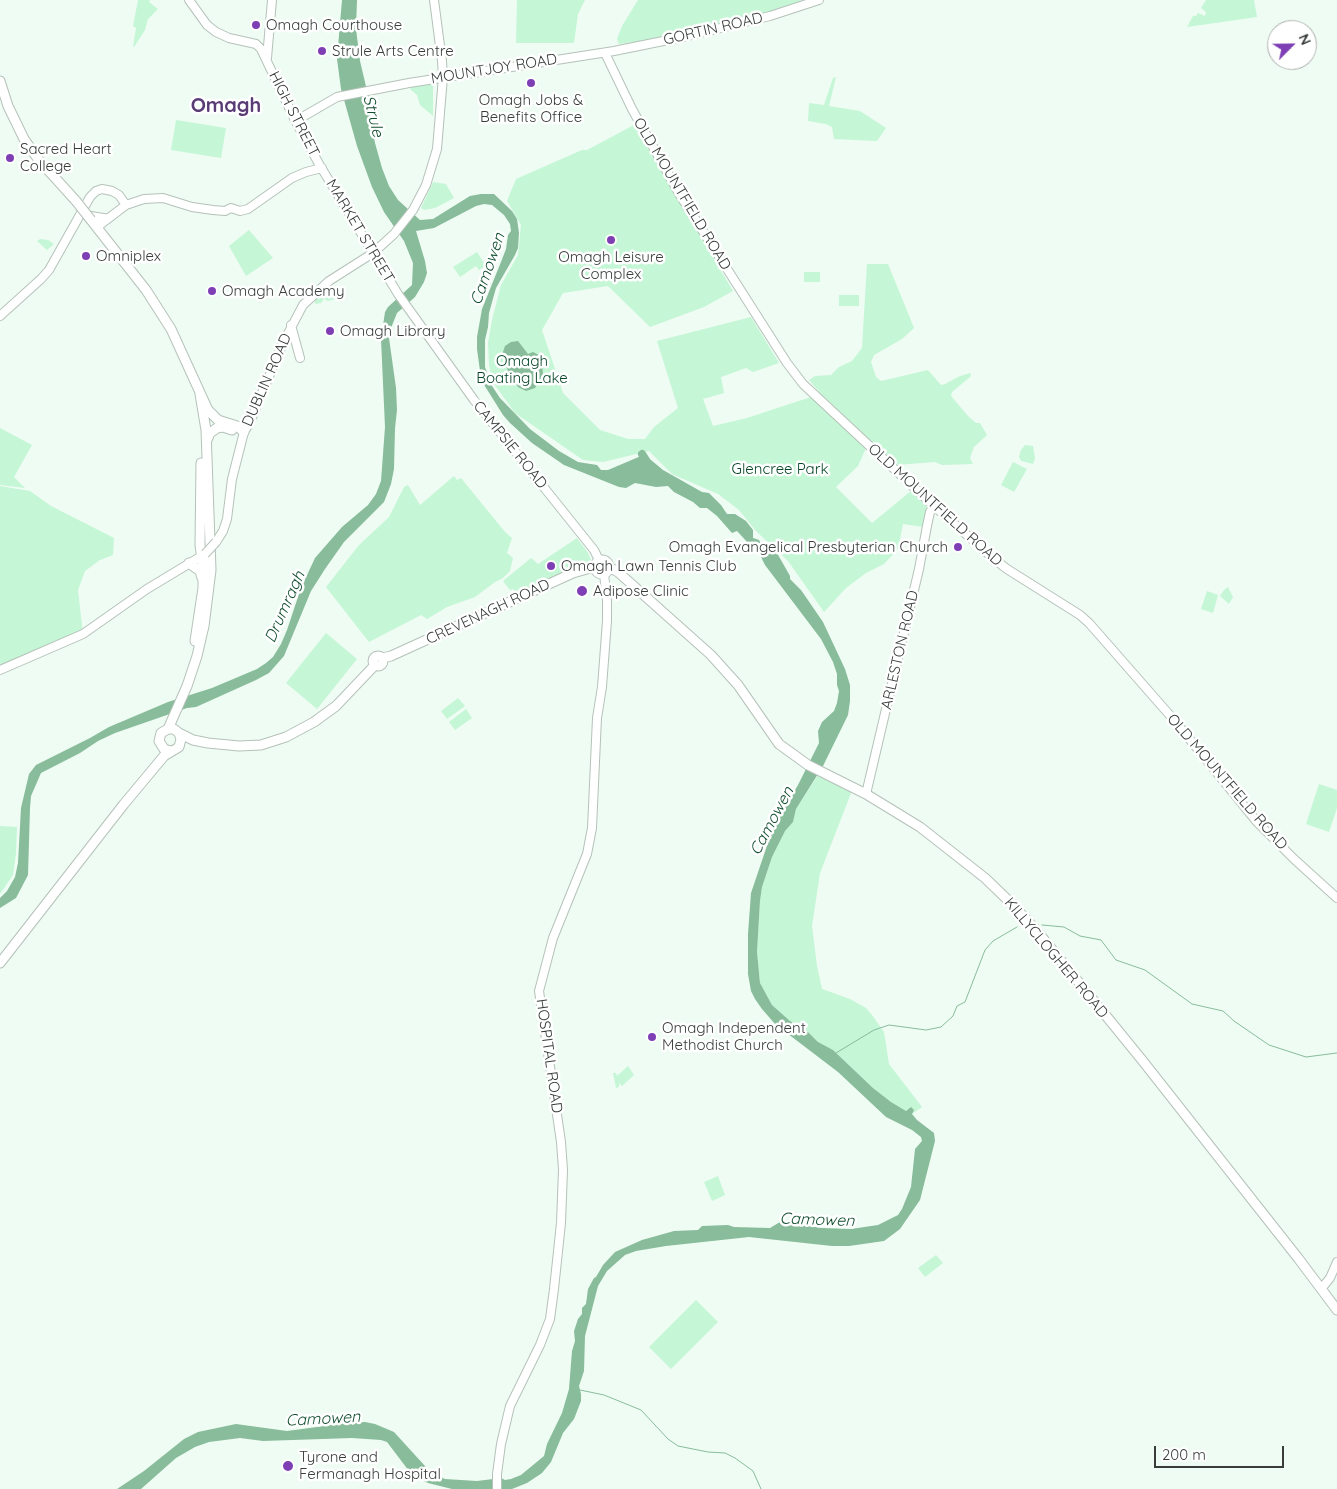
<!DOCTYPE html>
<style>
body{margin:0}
#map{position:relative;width:1337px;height:1489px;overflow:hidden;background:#eefcf3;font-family:Quicksand,sans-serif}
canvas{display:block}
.north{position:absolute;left:1267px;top:20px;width:50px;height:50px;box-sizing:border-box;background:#fff;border:1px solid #afb1b0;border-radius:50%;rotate:67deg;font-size:14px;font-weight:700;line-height:20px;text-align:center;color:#383d3a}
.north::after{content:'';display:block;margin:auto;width:18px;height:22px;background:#7e3fb4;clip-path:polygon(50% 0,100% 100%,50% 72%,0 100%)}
.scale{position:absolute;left:1154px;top:1446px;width:130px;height:22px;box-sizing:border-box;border:2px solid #383d3a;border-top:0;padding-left:6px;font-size:15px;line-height:18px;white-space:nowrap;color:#383d3a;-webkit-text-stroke:4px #fff;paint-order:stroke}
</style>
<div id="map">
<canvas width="1337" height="1489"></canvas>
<div class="north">N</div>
<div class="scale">200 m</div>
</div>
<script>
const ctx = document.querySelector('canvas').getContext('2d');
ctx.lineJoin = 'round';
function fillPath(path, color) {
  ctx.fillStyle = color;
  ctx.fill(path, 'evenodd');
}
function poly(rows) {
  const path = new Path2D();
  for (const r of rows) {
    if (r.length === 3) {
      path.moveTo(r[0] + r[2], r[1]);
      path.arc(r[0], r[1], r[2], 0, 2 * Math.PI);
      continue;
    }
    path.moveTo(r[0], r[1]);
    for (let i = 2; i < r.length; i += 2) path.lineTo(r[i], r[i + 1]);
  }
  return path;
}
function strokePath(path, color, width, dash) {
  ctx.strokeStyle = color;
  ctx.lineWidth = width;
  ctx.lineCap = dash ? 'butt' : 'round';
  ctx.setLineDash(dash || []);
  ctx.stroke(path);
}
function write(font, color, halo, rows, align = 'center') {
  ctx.font = font + ' Quicksand,sans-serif';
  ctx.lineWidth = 5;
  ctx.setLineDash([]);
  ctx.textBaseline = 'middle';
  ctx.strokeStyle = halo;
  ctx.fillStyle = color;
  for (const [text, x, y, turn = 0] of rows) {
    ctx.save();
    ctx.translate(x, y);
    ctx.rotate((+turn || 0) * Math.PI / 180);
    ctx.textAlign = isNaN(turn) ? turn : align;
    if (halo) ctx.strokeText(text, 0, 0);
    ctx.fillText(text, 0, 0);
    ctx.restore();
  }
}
const green = poly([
 [138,0,150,0,149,2,158,9,148,19,145,30,134,47,133,47,136,28,133,26],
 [517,0,585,0,578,14,574,43,516,43],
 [638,0,801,0,805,5,688,36,619,44,617,39,622,26],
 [1206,0,1254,0,1257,17,1187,27,1193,16,1196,16,1198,13,1205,16,1206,12,1201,8],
 [836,77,829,106,860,111,886,128,877,141,834,139,832,127,826,124,808,121,809,103,824,105,833,78],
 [431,83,433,85,433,116,420,105,417,95,410,89,413,86],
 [176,120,226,128,221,158,171,150],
 [634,125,733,291,704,307,650,327,608,286,563,293,542,330,563,393,600,430,628,439,645,439,654,427,678,408,657,341,751,317,779,363,753,372,746,368,721,377,724,393,703,399,713,426,747,418,811,397,866,448,858,466,836,487,872,523,911,491,927,507,924,527,903,524,898,549,884,564,866,573,846,588,824,612,788,561,756,531,739,510,718,494,672,474,649,451,603,462,583,460,515,413,492,381,489,364,488,343,492,320,501,285,518,255,521,225,507,201,516,179,582,150,587,150],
 [433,182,446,184,454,198,435,208,424,210,421,208],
 [249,230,273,258,246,276,229,246],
 [40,239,48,240,54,244,47,250,37,241],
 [477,252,486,266,479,270,476,266,460,277,453,267],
 [867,264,888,264,914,328,902,339,874,355,871,362,876,377,881,381,928,370,941,385,945,384,960,376,971,373,970,377,952,392,951,396,968,416,976,423,980,423,987,435,974,447,970,458,973,464,942,465,935,462,896,465,821,394,809,380,815,376,831,375,839,367,852,361,862,348],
 [804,272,820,272,820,282,804,282],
 [327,291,331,292,335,299,328,301,324,299,321,303,315,304,315,299],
 [839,295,859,295,859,306,839,306],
 [0,428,32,445,14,477,25,488,0,485],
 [1025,445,1033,446,1035,458,1033,464,1021,461,1019,457,1021,450],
 [1013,462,1027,469,1014,492,1001,485],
 [454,476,457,480,461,478,505,532,512,538,507,553,513,558,510,571,503,578,495,582,475,597,447,607,427,619,421,615,369,642,326,587,359,545,389,517,404,487,408,485,420,505],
 [0,486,30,491,51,506,114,538,113,555,100,560,85,571,78,590,83,634,0,670],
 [577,538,588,553,591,560,589,564,579,566,521,593,516,593,513,589,510,590,503,581,531,558,538,564],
 [1228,587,1233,597,1229,604,1220,596,1224,590],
 [1207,591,1218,595,1213,613,1201,609],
 [326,633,357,659,317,709,286,683],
 [458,698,465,706,447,719,441,711],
 [466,709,472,718,455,730,449,722],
 [820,772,853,788,820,873,812,926,817,966,822,989,850,999,866,1008,872,1015,884,1032,889,1064,922,1107,912,1114,911,1107,906,1111,891,1102,873,1088,833,1050,818,1042,808,1032,790,1021,772,1005,760,983,757,952,760,901,762,887,772,857,784,832,793,822,796,809],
 [1319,784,1337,790,1337,808,1329,832,1306,824],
 [0,826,17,827,16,853,13,875,0,894],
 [628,1066,634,1075,622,1086,619,1083,619,1087,616,1088,613,1073,616,1073,617,1076],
 [718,1176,725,1195,712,1201,704,1182],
 [936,1255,943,1263,925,1277,918,1268],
 [696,1300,718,1322,671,1369,649,1347]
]);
const water = poly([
 [342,0,357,0,356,29,360,61,369,99,370,118,375,143,382,168,389,186,398,200,420,220,433,219,470,196,481,194,494,194,512,211,517,219,519,233,518,248,515,255,496,288,489,313,488,327,485,340,485,367,492,386,500,398,530,429,559,451,578,462,597,465,601,470,608,470,641,456,651,460,663,470,702,492,709,493,721,505,727,514,735,514,746,521,753,530,753,538,759,540,761,544,777,553,790,576,790,579,801,590,823,622,845,669,850,685,850,701,848,715,823,766,796,809,793,822,785,831,772,857,762,887,760,901,757,952,760,983,772,1005,790,1021,808,1032,818,1042,833,1050,873,1088,891,1102,906,1111,911,1107,914,1110,912,1114,917,1120,934,1133,935,1141,920,1200,900,1229,884,1241,849,1246,832,1246,749,1237,666,1246,636,1251,625,1255,607,1271,598,1286,585,1336,584,1371,579,1386,581,1394,581,1401,574,1419,563,1433,551,1462,542,1473,527,1483,512,1489,452,1489,428,1483,412,1475,387,1442,381,1440,352,1438,263,1441,240,1438,209,1442,195,1447,176,1458,141,1489,117,1489,144,1471,184,1439,198,1432,236,1424,287,1431,347,1423,365,1422,375,1424,394,1432,425,1466,434,1474,445,1479,477,1481,501,1478,505,1480,511,1479,521,1475,544,1456,547,1444,562,1413,569,1389,572,1351,575,1341,574,1331,578,1319,582,1314,582,1308,586,1304,588,1289,594,1278,596,1277,603,1265,615,1252,642,1240,674,1231,698,1230,702,1226,728,1225,734,1227,770,1228,780,1222,822,1228,851,1229,878,1225,898,1215,902,1209,911,1187,915,1149,922,1141,921,1137,912,1130,886,1117,838,1072,775,1024,762,1009,755,999,751,991,748,974,748,934,751,893,773,828,798,785,819,743,818,731,822,722,834,711,837,703,839,691,837,685,837,674,833,662,821,639,765,565,761,557,737,531,732,533,717,516,707,508,700,508,693,502,674,492,668,486,656,487,635,483,626,488,619,487,564,465,532,443,510,423,503,415,483,383,480,371,477,349,477,337,482,309,501,262,506,249,508,235,511,231,510,224,504,215,492,205,484,204,476,206,434,228,416,231,425,261,427,273,424,282,415,297,397,313,391,328,389,338,396,388,397,410,395,428,394,469,391,484,384,502,344,542,325,569,311,591,284,656,269,673,256,680,196,707,187,708,115,733,98,741,80,753,41,773,31,796,30,808,28,875,16,898,0,908,0,898,7,891,15,877,18,863,21,808,29,774,36,765,90,738,109,727,168,702,212,688,257,669,266,663,273,657,281,644,287,630,301,588,315,558,342,527,368,505,376,494,381,481,385,427,381,339,385,312,388,307,412,285,413,263,404,241,384,212,372,187,357,146,341,89,337,59],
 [518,341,528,354,533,352,539,355,542,364,543,375,535,388,526,391,518,387,508,371,502,355,505,346,511,342]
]);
const stream = poly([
 [1042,925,1064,927,1080,936,1101,940,1116,960,1145,970,1192,1004,1223,1011,1234,1021,1269,1045,1306,1057,1337,1053],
 [836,1053,874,1030,889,1025,926,1030,941,1027,953,1016,957,1006,965,1002,985,950,993,941,1017,927],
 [580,1390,604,1395,641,1410,668,1439,678,1446,708,1452,725,1453,735,1458,753,1471,761,1489]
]);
const river = poly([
 [642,454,649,465]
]);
const secondary = poly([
 [189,0,207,25,216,32,229,38,256,44,261,49,295,120,319,164,398,294,474,400,594,550,599,560],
 [605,53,632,109,680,195,787,363,803,384,934,506,993,558,1007,569,1080,615,1089,623,1174,720,1257,822,1294,859,1337,898],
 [267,58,272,0],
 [295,120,299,119,337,97,409,83,614,51,688,36,770,16,819,0],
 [97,227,126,205,144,199,163,198,192,207,213,210,225,211,231,208,240,211,248,209,292,178,306,172,322,168],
 [0,316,41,279,49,270,90,197,96,191,102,189,112,191,119,195,126,205],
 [291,325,300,358],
 [216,542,223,531,227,519,232,479,244,432,249,424,283,343,303,305,329,281,373,253,394,234,413,210,426,185,437,149,443,77,442,61,434,0],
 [0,670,83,634,147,589,205,554],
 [866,794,919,569,927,526,930,512,934,506],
 [1321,1289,1330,1278,1337,1262],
 [497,1489,497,1474,501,1444,510,1406,540,1345,550,1319,554,1289,561,1223,563,1170,561,1142,539,991,553,938,587,854,592,828,597,718,602,687,607,621,607,600,604,574]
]);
const highway = poly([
 [0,81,8,106,24,139,38,159,76,201],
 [88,216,106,219],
 [91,220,146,290,171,329,208,410,218,420,237,426,244,432],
 [207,440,210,433,217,428,223,427,232,430],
 [602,567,7],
 [189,563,200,571,202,578],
 [609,567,618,572,711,655,738,685,779,744,808,765,866,794,920,827,985,878,1012,904,1037,931,1142,1060,1298,1258,1337,1310],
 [195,641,203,588,203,566,200,545,201,463],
 [378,661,5],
 [382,658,391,656,573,573,594,567],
 [168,729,187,686,197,656,204,626,211,570,206,430,200,394],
 [179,733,193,740,208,743,239,746,261,745,286,737,314,722,336,706,375,665],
 [0,963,124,804,164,756,179,747,181,739,179,733,174,729,168,729,161,733,159,741,164,749,171,751]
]);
const secondaryBridge = poly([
 [205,554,216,542]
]);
const highwayBridge = poly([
 [76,201,91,220]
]);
const markers = [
 [256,25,5,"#7e3fb4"],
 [322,51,5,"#7e3fb4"],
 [531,83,5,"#7e3fb4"],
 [10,158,5,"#7e3fb4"],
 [611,240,5,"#7e3fb4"],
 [86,256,5,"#7e3fb4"],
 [212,291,5,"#7e3fb4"],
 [330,331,5,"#7e3fb4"],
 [958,547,5,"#7e3fb4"],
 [551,566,5,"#7e3fb4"],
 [582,591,6,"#7e3fb4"],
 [652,1037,5,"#7e3fb4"],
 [288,1466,6,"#7e3fb4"]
];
const poiNames = [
 ["Omagh Courthouse",266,25],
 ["Strule Arts Centre",332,51],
 ["Omagh Jobs &",531,100,"center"],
 ["Benefits Office",531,117,"center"],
 ["Sacred Heart",20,149],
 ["College",20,166],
 ["Omniplex",96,256],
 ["Omagh Leisure",611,257,"center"],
 ["Complex",611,274,"center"],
 ["Omagh Academy",222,291],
 ["Omagh Library",340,331],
 ["Omagh Evangelical Presbyterian Church",948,547,"right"],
 ["Omagh Lawn Tennis Club",561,566],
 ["Adipose Clinic",593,591],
 ["Omagh Independent",662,1028],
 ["Methodist Church",662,1045],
 ["Tyrone and",299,1457],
 ["Fermanagh Hospital",299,1474]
];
const streetNames = [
 ["GORTIN ROAD",713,29,-13],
 ["MOUNTJOY ROAD",494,69,-9],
 ["HIGH STREET",294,114,63],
 ["OLD MOUNTFIELD ROAD",682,194,59],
 ["MARKET STREET",360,231,59],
 ["DUBLIN ROAD",267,380,-66],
 ["CAMPSIE ROAD",510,445,51],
 ["OLD MOUNTFIELD ROAD",935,505,42],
 ["CREVENAGH ROAD",488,612,-25],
 ["ARLESTON ROAD",900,650,-77],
 ["OLD MOUNTFIELD ROAD",1227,782,49],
 ["KILLYCLOGHER ROAD",1056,958,50],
 ["HOSPITAL ROAD",549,1056,82]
];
const parkNames = [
 ["Omagh",522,361],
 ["Boating Lake",522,378],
 ["Glencree Park",780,469]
];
const waterNames = [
 ["Strule",373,116,76],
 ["Camowen",488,269,-71],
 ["Drumragh",285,607,-66],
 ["Camowen",772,821,-62],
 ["Camowen",817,1220,2],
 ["Camowen",323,1419,-3]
];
const districtNames = [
 ["Omagh",226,106]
];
fillPath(green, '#c5f6d6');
fillPath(water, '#88bc9a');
strokePath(stream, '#88bc9a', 1);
strokePath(river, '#88bc9a', 8);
strokePath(secondary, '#b5c2b9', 10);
strokePath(highway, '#b5c2b9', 11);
strokePath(secondary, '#fff', 8);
strokePath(highway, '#fff', 9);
strokePath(secondaryBridge, '#b5c2b9', 10, []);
strokePath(highwayBridge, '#b5c2b9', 11, []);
strokePath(secondaryBridge, '#fff', 8);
strokePath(highwayBridge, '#fff', 9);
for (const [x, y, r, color] of markers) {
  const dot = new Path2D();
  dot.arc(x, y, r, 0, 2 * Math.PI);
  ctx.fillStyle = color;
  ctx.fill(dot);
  strokePath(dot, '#fff', 2);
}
write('15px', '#383d3a', '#fff', poiNames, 'left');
write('15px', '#383d3a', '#fff', streetNames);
write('15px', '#074728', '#fff', parkNames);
write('italic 16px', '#124f2f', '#fff', waterNames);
write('bold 20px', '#593b76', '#fff', districtNames);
</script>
